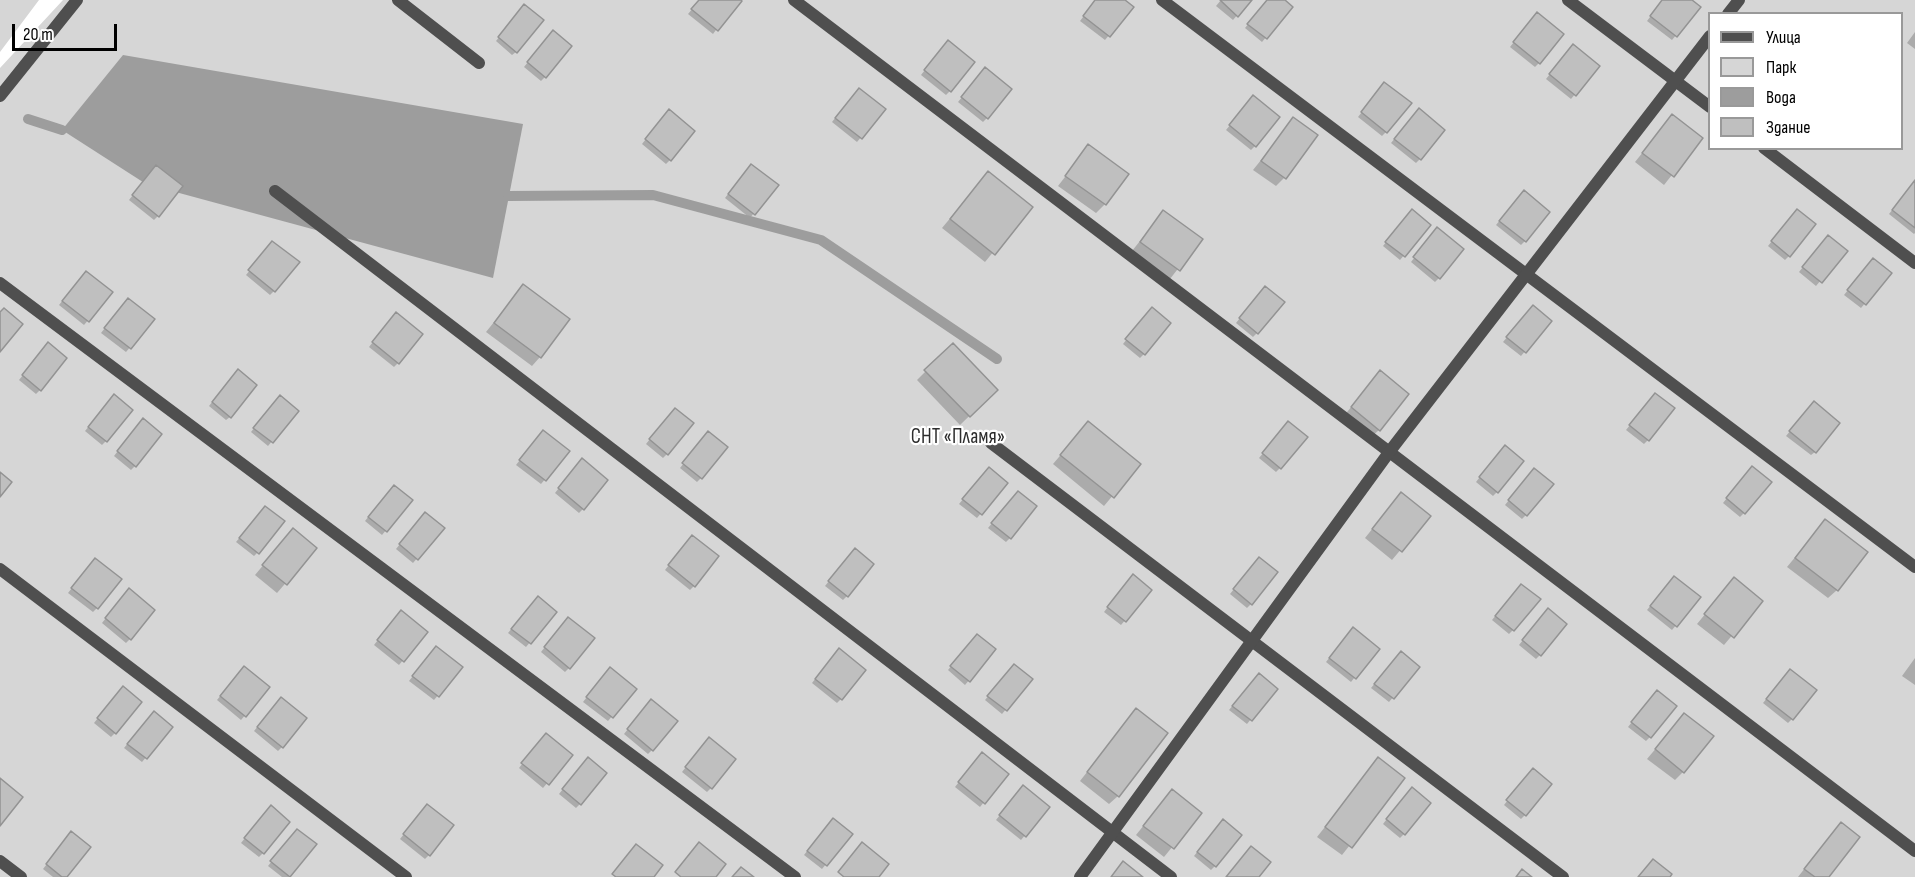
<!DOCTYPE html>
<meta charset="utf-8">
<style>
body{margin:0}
#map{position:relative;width:1915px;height:877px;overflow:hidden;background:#fff;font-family:"Sofia Sans Condensed",sans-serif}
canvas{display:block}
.legend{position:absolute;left:1708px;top:12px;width:195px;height:138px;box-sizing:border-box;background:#fff;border:2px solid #999;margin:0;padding:8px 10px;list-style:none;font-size:18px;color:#000}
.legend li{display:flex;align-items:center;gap:12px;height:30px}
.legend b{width:30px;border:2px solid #999}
.scale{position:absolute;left:12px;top:24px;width:105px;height:27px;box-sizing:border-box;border:3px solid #000;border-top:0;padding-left:8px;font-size:18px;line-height:21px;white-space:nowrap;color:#000;-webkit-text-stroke:4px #fff;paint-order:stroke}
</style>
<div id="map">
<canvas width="1915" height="877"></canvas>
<ul class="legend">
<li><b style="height:8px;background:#4f4f4f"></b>Улица</li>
<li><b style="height:16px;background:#d6d6d6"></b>Парк</li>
<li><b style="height:16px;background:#9d9d9d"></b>Вода</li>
<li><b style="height:16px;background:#bfbfbf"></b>Здание</li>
</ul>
<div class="scale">20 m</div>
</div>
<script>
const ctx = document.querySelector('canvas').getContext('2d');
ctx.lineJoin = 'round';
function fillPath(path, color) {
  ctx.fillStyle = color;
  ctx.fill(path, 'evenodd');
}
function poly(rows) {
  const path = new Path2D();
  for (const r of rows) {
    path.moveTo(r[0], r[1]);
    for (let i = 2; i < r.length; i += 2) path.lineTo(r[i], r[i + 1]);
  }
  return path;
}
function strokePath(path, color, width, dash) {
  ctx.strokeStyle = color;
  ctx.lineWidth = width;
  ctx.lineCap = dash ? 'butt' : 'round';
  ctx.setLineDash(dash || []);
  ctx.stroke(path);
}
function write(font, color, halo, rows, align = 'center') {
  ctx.font = font + ' "Sofia Sans Condensed",sans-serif';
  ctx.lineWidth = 4.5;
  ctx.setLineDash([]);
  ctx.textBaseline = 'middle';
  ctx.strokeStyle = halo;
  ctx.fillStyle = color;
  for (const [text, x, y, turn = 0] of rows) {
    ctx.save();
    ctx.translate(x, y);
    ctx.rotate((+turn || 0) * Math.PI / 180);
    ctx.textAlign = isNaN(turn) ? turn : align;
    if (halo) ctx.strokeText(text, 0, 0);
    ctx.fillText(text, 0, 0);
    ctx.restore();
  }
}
const green = poly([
 [0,0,39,0,0,52],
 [63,0,1915,0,1915,877,0,877,0,68],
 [1710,14,1902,14,1902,148,1710,148]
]);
const water = poly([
 [123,55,523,124,493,278,146,184,62,130]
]);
const shadow = poly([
 [700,0,738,0,713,34,688,14],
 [1096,0,1123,0,1132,7,1105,40,1080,21],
 [1221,0,1250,0,1233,20,1216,6],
 [1268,0,1282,0,1291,7,1262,42,1245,28],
 [1663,0,1689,0,1699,7,1672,40,1647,21],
 [521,10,516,52,512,55,496,41],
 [1533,18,1539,63,1535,67,1510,47],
 [1915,32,1915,49,1907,43],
 [549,36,545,77,541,81,524,67],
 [944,46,950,91,946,95,921,75],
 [1569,50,1598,66,1571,99,1546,79],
 [982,73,987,118,983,122,958,102],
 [1381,88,1386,132,1382,136,1358,117],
 [855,93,884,109,857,142,832,122],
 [1250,101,1255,146,1251,150,1226,130],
 [1415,114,1420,159,1416,163,1391,143],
 [665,115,670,160,666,164,642,144],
 [1672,116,1701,138,1664,185,1635,162],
 [1294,119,1284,178,1276,186,1253,170],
 [1089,146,1105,204,1096,213,1058,186],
 [748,169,776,185,750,218,725,198],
 [152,171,158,216,154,220,129,200],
 [988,173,1030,207,985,262,942,228],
 [1915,182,1915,233,1914,234,1889,214],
 [1520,196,1525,241,1521,245,1496,225],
 [1163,212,1201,239,1170,279,1132,251],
 [1408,215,1429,225,1400,260,1383,246],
 [1793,215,1789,256,1785,260,1768,246],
 [1434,233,1439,278,1435,282,1411,262],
 [1824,241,1845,251,1816,286,1799,272],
 [269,247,274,291,270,295,246,275],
 [1869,264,1890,273,1861,308,1844,295],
 [82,277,111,293,84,325,59,305],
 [523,286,540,357,532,366,486,332],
 [1261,292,1257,333,1253,337,1236,323],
 [124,304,153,320,126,352,101,333],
 [1529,311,1550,321,1521,356,1503,342],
 [1148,313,1144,354,1140,358,1123,344],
 [392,318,398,363,394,367,369,347],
 [952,345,996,390,960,425,917,380],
 [45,348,40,390,36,394,19,380],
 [1380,372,1379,430,1370,438,1343,417],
 [234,375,230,417,226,420,209,406],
 [1651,399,1648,440,1644,444,1626,430],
 [111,400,106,441,102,445,85,431],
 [276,401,297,411,268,446,251,432],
 [1810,407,1815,452,1811,455,1786,436],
 [671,413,667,454,663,458,646,444],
 [1088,423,1139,464,1104,506,1053,464],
 [139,424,135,466,131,470,114,456],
 [1285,427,1280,468,1276,472,1259,458],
 [539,436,568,452,541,484,516,465],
 [705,437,701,478,697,482,680,468],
 [1501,450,1497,492,1493,496,1476,482],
 [578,464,583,509,579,513,555,493],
 [1748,472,1744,513,1740,517,1723,503],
 [985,473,1006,483,977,518,959,504],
 [1530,474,1526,515,1522,519,1505,505],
 [390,490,411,500,382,535,365,521],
 [1014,497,1010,538,1006,542,988,528],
 [1393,503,1429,516,1392,560,1365,538],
 [261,512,257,553,254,556,236,542],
 [421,518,443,528,413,563,396,549],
 [1825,521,1837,590,1828,598,1787,567],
 [285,539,315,549,277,593,255,575],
 [688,541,694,586,690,590,665,570],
 [851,554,847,596,843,600,825,586],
 [1255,563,1251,604,1247,608,1230,594],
 [91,564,97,608,93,612,68,593],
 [1734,579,1761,601,1724,645,1697,624],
 [1129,580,1150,591,1121,625,1104,612],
 [1670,582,1699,597,1672,630,1647,610],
 [1517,590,1513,630,1509,634,1492,620],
 [125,594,130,639,126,643,102,623],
 [534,602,555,612,526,647,508,633],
 [1544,614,1540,655,1536,659,1519,645],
 [397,616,426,632,399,665,374,645],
 [564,623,569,668,565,672,541,652],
 [1349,633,1377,649,1351,682,1326,662],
 [973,640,994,650,965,685,948,670],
 [432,652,461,668,434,700,409,681],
 [835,654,841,699,837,703,812,683],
 [1397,657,1418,667,1389,702,1371,688],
 [1915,658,1915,685,1902,676],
 [1010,670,1031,679,1002,714,985,700],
 [240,672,268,688,241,720,217,700],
 [606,673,635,689,608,721,583,702],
 [1786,675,1792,719,1788,723,1763,703],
 [1255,679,1275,689,1247,724,1229,710],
 [119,692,115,733,111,737,94,723],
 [1653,696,1650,737,1646,741,1628,727],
 [277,703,282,747,278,751,254,731],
 [647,705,652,750,648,754,624,734],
 [1136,710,1118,796,1109,804,1080,781],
 [1684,715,1683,772,1675,780,1647,759],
 [150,717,171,727,142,762,124,748],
 [542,739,571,755,543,788,519,768],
 [705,743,711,788,707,792,682,772],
 [978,758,1006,774,980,807,955,787],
 [1379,759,1403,778,1342,855,1317,837],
 [584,763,580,804,576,808,559,794],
 [1529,774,1525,815,1521,819,1504,805],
 [1019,791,1048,807,1021,840,996,820],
 [1408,792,1404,834,1400,838,1383,824],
 [1164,800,1200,813,1164,857,1136,835],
 [423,810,429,855,425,859,400,839],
 [267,811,263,853,259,857,241,843],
 [829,824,851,834,822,869,804,855],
 [1841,824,1827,877,1798,877,1833,832],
 [1219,825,1215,866,1211,870,1194,856],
 [293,835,314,844,288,877,282,877,268,866],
 [68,837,65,877,53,877,43,869]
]);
const stream = poly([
 [28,119,62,130],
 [508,196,653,195,821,240,997,359]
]);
const building = poly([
 [699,0,741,0,742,1,718,31,691,9,699,0],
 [1095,0,1125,0,1134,7,1110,37,1083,16,1095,0],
 [1220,0,1252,0,1238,17,1220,0],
 [1267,0,1285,0,1293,7,1267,39,1247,24,1267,0],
 [1662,0,1692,0,1701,7,1677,37,1650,16,1662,0],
 [524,4,544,20,517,53,498,37,524,4],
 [1537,12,1564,34,1540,64,1513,42,1537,12],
 [553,30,572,46,546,78,527,62,553,30],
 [948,40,975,62,951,92,924,70,948,40],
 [1573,44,1600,66,1576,96,1549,74,1573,44],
 [985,67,1012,89,988,119,961,97,985,67],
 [1384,82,1412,103,1387,133,1361,112,1384,82],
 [859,88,886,109,862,139,835,118,859,88],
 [1253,95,1280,117,1256,147,1229,125,1253,95],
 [1419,108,1445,130,1421,160,1394,139,1419,108],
 [669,109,695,131,671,161,645,139,669,109],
 [1672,114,1703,138,1674,177,1642,153,1672,114],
 [1293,117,1318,135,1286,179,1261,161,1293,117],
 [1088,144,1129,174,1106,205,1065,176,1088,144],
 [751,164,779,185,755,215,728,194,751,164],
 [156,165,183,186,159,217,132,195,156,165],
 [988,171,1033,207,995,255,950,219,988,171],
 [1915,180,1915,228,1892,210,1915,180],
 [1524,190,1550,212,1526,242,1499,221,1524,190],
 [1412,209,1431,225,1405,257,1385,242,1412,209],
 [1797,209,1816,224,1790,257,1771,241,1797,209],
 [1163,210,1203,239,1180,271,1140,242,1163,210],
 [1437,227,1464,249,1440,279,1413,257,1437,227],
 [1828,235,1848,251,1822,283,1802,267,1828,235],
 [272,241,300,262,275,292,248,270,272,241],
 [1873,258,1892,273,1866,305,1847,290,1873,258],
 [86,271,113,292,89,322,62,301,86,271],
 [523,284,570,319,541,358,494,323,523,284],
 [1265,286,1285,302,1258,334,1239,318,1265,286],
 [128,298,155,319,131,349,104,328,128,298],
 [1533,305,1552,321,1526,353,1506,337,1533,305],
 [1152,307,1171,323,1145,355,1125,339,1152,307],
 [4,308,23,324,0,352,0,312,4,308],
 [396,312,423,334,399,364,372,342,396,312],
 [48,342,67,358,41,391,22,375,48,342],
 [953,343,998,390,970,417,924,370,953,343],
 [238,369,257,385,231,418,212,402,238,369],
 [1380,370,1409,394,1380,431,1351,407,1380,370],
 [1655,393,1675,408,1649,441,1629,425,1655,393],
 [114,394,133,410,107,442,88,427,114,394],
 [280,395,299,411,273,443,253,428,280,395],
 [1814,401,1840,423,1816,453,1789,431,1814,401],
 [675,408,694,423,668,455,649,439,675,408],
 [143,418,162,434,136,467,117,451,143,418],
 [1088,421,1141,464,1114,498,1060,455,1088,421],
 [1288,421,1308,437,1281,469,1262,453,1288,421],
 [543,430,570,451,546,481,519,460,543,430],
 [708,431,728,447,702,479,682,463,708,431],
 [1505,445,1524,461,1498,493,1479,477,1505,445],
 [582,458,608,480,584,510,558,488,582,458],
 [1752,466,1772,482,1745,514,1726,498,1752,466],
 [989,467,1008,483,982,515,962,499,989,467],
 [1534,468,1554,484,1527,516,1508,500,1534,468],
 [0,472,12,482,0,497,0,472],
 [394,485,413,500,387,532,368,517,394,485],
 [1018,491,1037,506,1011,539,991,523,1018,491],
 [1401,492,1431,516,1402,552,1372,529,1401,492],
 [265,506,285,521,259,554,239,538,265,506],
 [425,512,445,528,418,560,399,544,425,512],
 [1825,519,1868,552,1838,591,1795,558,1825,519],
 [293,528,317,548,287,585,262,565,293,528],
 [692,535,719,556,695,587,668,565,692,535],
 [855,548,874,564,848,597,828,581,855,548],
 [1259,557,1278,572,1252,605,1233,589,1259,557],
 [95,558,122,579,98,609,71,588,95,558],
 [1133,574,1152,590,1126,622,1107,607,1133,574],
 [1674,576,1701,597,1677,627,1650,606,1674,576],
 [1734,577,1763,601,1734,638,1704,614,1734,577],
 [1521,584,1541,599,1514,631,1495,616,1521,584],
 [129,588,155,610,131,640,105,618,129,588],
 [538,596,557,612,531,644,511,629,538,596],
 [1548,608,1567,624,1541,656,1522,640,1548,608],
 [401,610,428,632,404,662,377,640,401,610],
 [568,617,595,638,570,669,544,647,568,617],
 [1353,627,1380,649,1356,679,1329,658,1353,627],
 [977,634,996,649,970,682,950,666,977,634],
 [436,646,463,667,439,697,412,676,436,646],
 [839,648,866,670,842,700,815,679,839,648],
 [1401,651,1420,667,1394,699,1374,684,1401,651],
 [1014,664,1033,679,1007,711,987,696,1014,664],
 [244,666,270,687,246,717,220,696,244,666],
 [610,667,637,689,613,718,586,697,610,667],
 [1790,669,1817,690,1793,720,1766,699,1790,669],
 [1259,673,1278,689,1252,721,1232,706,1259,673],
 [123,686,142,702,116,734,97,718,123,686],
 [1657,690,1677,706,1651,738,1631,722,1657,690],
 [281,697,307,718,283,748,257,727,281,697],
 [651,699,678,721,653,751,627,729,651,699],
 [1136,708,1168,733,1119,797,1087,772,1136,708],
 [154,711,173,727,147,759,127,744,154,711],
 [1684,713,1714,736,1684,773,1655,749,1684,713],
 [546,733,573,755,549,785,521,763,546,733],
 [709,737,736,759,712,789,685,767,709,737],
 [982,752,1009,774,985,804,958,782,982,752],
 [588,757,607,773,581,805,562,789,588,757],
 [1378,757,1405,778,1352,848,1325,827,1378,757],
 [1533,768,1552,784,1526,816,1506,800,1533,768],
 [0,778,23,797,0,826,0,778],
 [1023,785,1050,807,1026,837,999,815,1023,785],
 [1412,787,1431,803,1405,835,1386,819,1412,787],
 [1172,789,1202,813,1174,849,1143,826,1172,789],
 [427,804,454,825,430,856,403,834,427,804],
 [271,805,290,822,264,854,244,838,271,805],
 [833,818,853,834,827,866,807,851,833,818],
 [1223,819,1242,835,1216,867,1197,852,1223,819],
 [1841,822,1860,837,1829,877,1815,877,1804,869,1841,822],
 [297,829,317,844,290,877,270,861,297,829],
 [71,831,91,847,67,877,62,877,46,864,71,831],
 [699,842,726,864,716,877,681,877,675,872,699,842],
 [862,842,889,864,879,877,844,877,838,872,862,842],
 [636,844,663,865,654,877,616,877,612,874,636,844],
 [1251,846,1271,862,1259,877,1226,877,1251,846],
 [1653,859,1672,874,1670,877,1638,877,1653,859],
 [1123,861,1143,877,1111,877,1123,861],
 [741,867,754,877,732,877,741,867],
 [1522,869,1532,877,1516,877,1522,869]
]);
const service = poly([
 [398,0,479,63],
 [794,0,1915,851],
 [1162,0,1915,567],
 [1568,0,1710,107],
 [1764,148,1915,263],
 [275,191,1171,877],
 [0,283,795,877],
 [991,443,1563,877],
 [0,569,406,877],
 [0,861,21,877]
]);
const minor = poly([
 [1728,14,1739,0],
 [0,96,77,0],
 [1080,877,1390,451,1710,36]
]);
const parkNames = [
 ["СНТ «Пламя»",958,438]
];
fillPath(green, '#d6d6d6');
fillPath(water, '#9d9d9d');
fillPath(shadow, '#0003');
strokePath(stream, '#9d9d9d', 10);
fillPath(building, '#bfbfbf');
strokePath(building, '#939393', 1.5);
strokePath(service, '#4f4f4f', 12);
strokePath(minor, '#4f4f4f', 12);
write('21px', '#2d2d2d', '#fff', parkNames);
</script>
